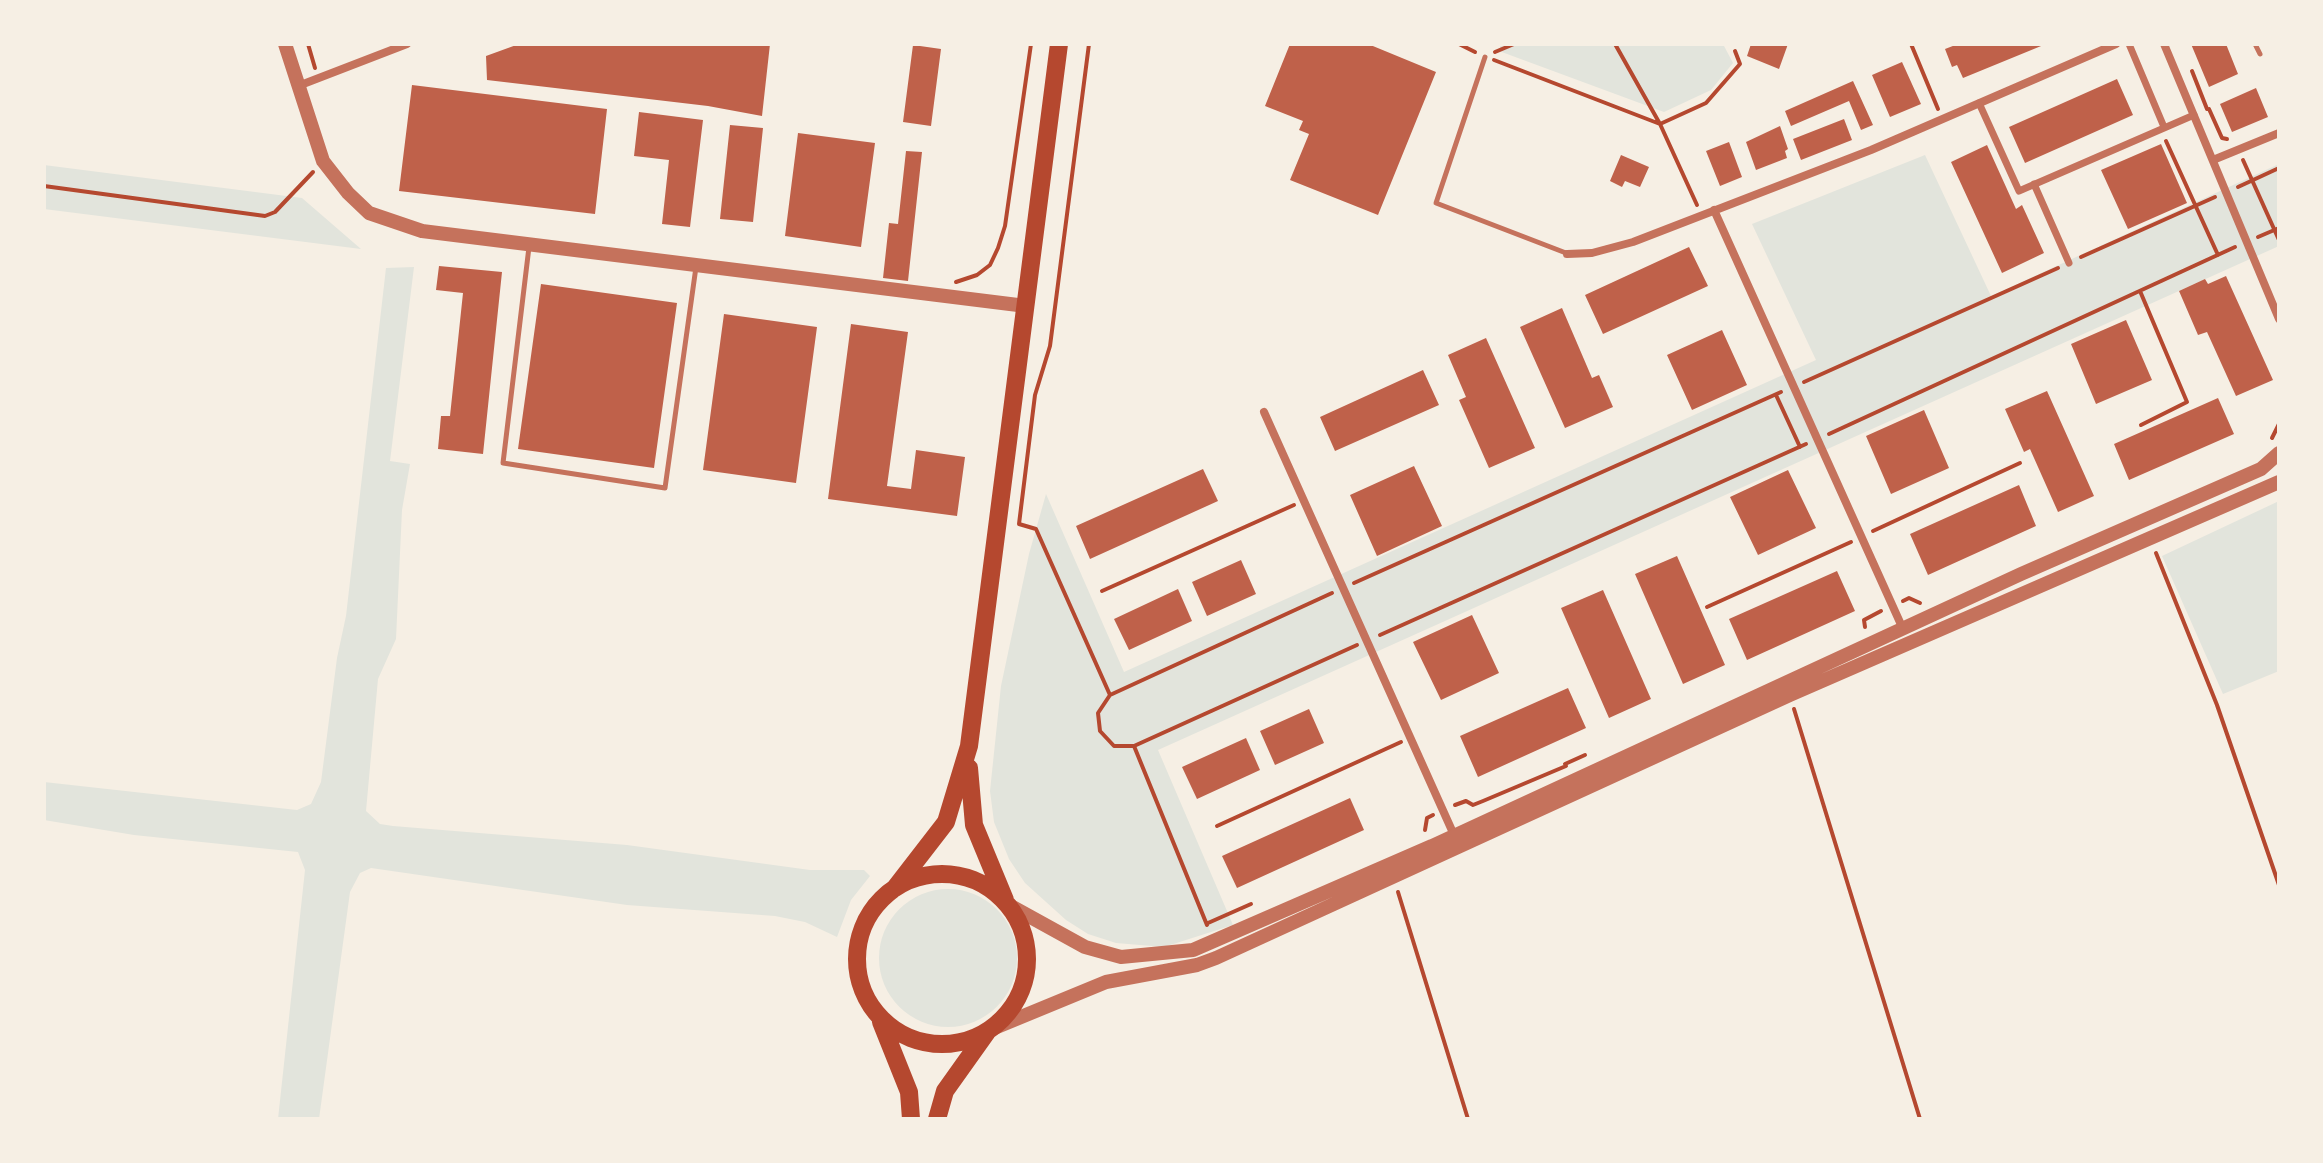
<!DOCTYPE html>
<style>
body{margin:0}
#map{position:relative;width:2323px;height:1163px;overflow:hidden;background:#f6efe4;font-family:"Work Sans",sans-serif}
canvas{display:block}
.frame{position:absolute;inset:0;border:46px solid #f6efe4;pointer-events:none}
</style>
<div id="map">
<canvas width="2323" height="1163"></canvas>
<div class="frame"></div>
</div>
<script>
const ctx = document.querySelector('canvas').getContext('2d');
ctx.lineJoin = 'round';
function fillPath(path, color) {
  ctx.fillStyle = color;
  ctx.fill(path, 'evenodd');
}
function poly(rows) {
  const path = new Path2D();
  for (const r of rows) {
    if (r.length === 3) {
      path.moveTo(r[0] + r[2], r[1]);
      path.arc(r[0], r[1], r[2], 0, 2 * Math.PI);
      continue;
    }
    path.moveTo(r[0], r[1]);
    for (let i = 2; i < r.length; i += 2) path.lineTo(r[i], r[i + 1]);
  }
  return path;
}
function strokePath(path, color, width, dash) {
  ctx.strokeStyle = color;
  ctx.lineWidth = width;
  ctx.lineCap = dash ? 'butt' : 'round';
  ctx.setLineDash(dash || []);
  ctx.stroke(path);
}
const green = poly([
 [1501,44,1723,44,1733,63,1711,90,1664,112,1499,51],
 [1925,155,1991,296,2279,164,2279,246,1158,750,1233,925,1164,947,1116,943,1088,934,1066,920,1025,883,1009,859,994,822,990,791,1001,686,1029,554,1046,494,1124,672,1816,360,1752,224],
 [44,165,302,198,361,249,44,209],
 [414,267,390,461,410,464,402,510,396,639,378,679,366,811,380,824,393,826,627,845,810,870,864,870,870,876,851,900,837,937,805,922,775,916,627,905,371,868,360,873,350,892,319,1119,278,1119,305,870,298,852,134,835,44,820,44,782,297,810,311,804,321,782,337,658,346,616,386,268],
 [2279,501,2279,671,2223,694,2162,556],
 [948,958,69]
]);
const building = poly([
 [519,44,770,44,762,116,708,106,487,80,486,56],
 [1290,44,1368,44,1436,72,1378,215,1290,180,1309,134,1299,130,1303,121,1265,106],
 [1751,44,1788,44,1779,69,1747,56],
 [1958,44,2046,44,1963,78,1957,65,1952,67,1945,49],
 [2191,44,2226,44,2238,74,2209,87],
 [913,45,941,49,931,126,903,122],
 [1902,62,1921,104,1890,117,1872,75],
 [2117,79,2133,115,2025,163,2009,127],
 [1853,81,1873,125,1861,130,1849,101,1791,126,1785,111],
 [412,85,607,109,595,214,399,191],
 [2256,88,2268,117,2232,132,2220,104],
 [639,112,703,120,690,227,662,224,669,160,634,156],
 [1844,119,1852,140,1801,160,1793,139],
 [730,125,763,128,753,222,720,219],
 [1780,126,1788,149,1785,151,1787,158,1756,170,1746,142],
 [798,133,875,143,861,247,785,236],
 [1729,142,1742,177,1720,186,1706,151],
 [2161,144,2187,203,2128,229,2101,170],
 [1987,145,2016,209,2022,205,2044,253,2002,273,1951,162],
 [906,151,922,152,908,281,883,278,889,223,898,224],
 [1621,155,1649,167,1640,187,1625,181,1622,187,1610,181],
 [1689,247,1708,286,1603,334,1585,295],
 [439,266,502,272,483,454,438,449,441,416,450,416,463,293,436,290],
 [2226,276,2273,380,2236,396,2207,332,2198,335,2179,291,2205,279,2208,284],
 [541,284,677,303,654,468,518,449],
 [1562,308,1592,378,1599,375,1613,407,1565,428,1520,327],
 [724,314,817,327,796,483,703,470],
 [2126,320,2152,380,2096,404,2071,344],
 [851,324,908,332,887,486,911,489,916,450,965,457,957,516,828,499],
 [1722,330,1747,385,1692,410,1667,355],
 [1486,338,1535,448,1489,468,1459,400,1466,397,1448,355],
 [1423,370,1439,405,1335,451,1320,417],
 [2047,391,2094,496,2058,512,2030,449,2024,452,2005,409],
 [2218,398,2234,434,2129,480,2114,444],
 [1924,410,1949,468,1891,494,1866,436],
 [1414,466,1442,526,1377,556,1350,495],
 [1203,469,1218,501,1090,559,1076,526],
 [1788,470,1816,528,1758,555,1730,497],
 [2019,485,2036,526,1928,575,1910,534],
 [1677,556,1725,665,1683,684,1635,574],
 [1241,560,1256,594,1207,616,1192,582],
 [1837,571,1855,611,1747,660,1729,619],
 [1178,589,1192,621,1129,650,1114,619],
 [1603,590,1651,699,1609,718,1561,608],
 [1472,615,1499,673,1441,700,1413,642],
 [1568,688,1586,728,1478,777,1460,736],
 [1309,709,1324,743,1275,765,1260,731],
 [1246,738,1260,770,1197,799,1182,767],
 [1350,798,1364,830,1237,888,1222,856]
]);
const path = poly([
 [308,44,315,68],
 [1089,44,1050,346,1035,395,1019,524,1036,529,1110,695,1332,593],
 [1459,44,1475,52],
 [1615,44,1660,124,1706,103,1740,64,1735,51],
 [1911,44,1938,109],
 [1495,52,1514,44],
 [1494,60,1660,124,1697,205],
 [2192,71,2207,109],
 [2209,109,2222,138,2227,139],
 [2166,141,2218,255],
 [2243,160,2279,240],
 [44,186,265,216,275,212,313,172],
 [2238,187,2279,168],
 [2258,237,2279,228],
 [2081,257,2215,197],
 [956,282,977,275,990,265,998,248,1005,226,1031,44],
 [2140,291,2187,402,2141,425],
 [1804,382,2058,268],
 [1776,395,1800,447],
 [1829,434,2235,247],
 [2272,438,2279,424],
 [1873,531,2020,463],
 [2156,553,2217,705,2279,885],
 [1354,583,1781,392],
 [1102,591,1294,505],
 [1903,601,1909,598,1920,603],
 [1707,607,1851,542],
 [1865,627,1864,620,1881,611],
 [1380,635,1806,444],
 [1110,695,1098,713,1100,731,1114,746,1134,746,1357,645],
 [1794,709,1920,1119],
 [1134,746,1207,925],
 [1565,764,1585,755],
 [1455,805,1466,801,1473,805,1483,801,1566,766],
 [1217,826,1401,742],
 [1425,830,1427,818,1433,815],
 [1398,892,1468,1119],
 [1208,923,1251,904]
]);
const service = poly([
 [2255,44,2260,54],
 [1485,57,1436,203,1566,253],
 [529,247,503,463,665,488,696,267]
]);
const pedestrian = poly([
 [2129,44,2164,127],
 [1979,103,2019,191,2194,115],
 [2034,184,2069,263]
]);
const minor = poly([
 [2164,44,2279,319],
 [298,86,407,44],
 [2213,160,2279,133],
 [1714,210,1903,629],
 [1567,254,1592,253,1633,242,1871,150,2116,44],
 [1264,412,1454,835]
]);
const tertiary = poly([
 [285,44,323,161,348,193,369,213,422,231,1026,306],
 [1007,904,1085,947,1121,957,1193,950,1432,846,2021,574,2261,469,2279,453],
 [987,1031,1106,982,1197,965,1216,958,1790,695,2279,482]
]);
const primary = poly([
 [969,768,974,825,1005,900],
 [942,959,85],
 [895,888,946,822,969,746,1059,44],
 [881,1022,909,1092,911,1119],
 [937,1119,945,1091,987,1032]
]);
fillPath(green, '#e2e4dc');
fillPath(building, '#bf614a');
strokePath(path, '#b5482f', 4);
strokePath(service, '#c5725c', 5);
strokePath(pedestrian, '#c5725c', 7);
strokePath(minor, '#c5725c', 8);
strokePath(tertiary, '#c5725c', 14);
strokePath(primary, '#b5482f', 18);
</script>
